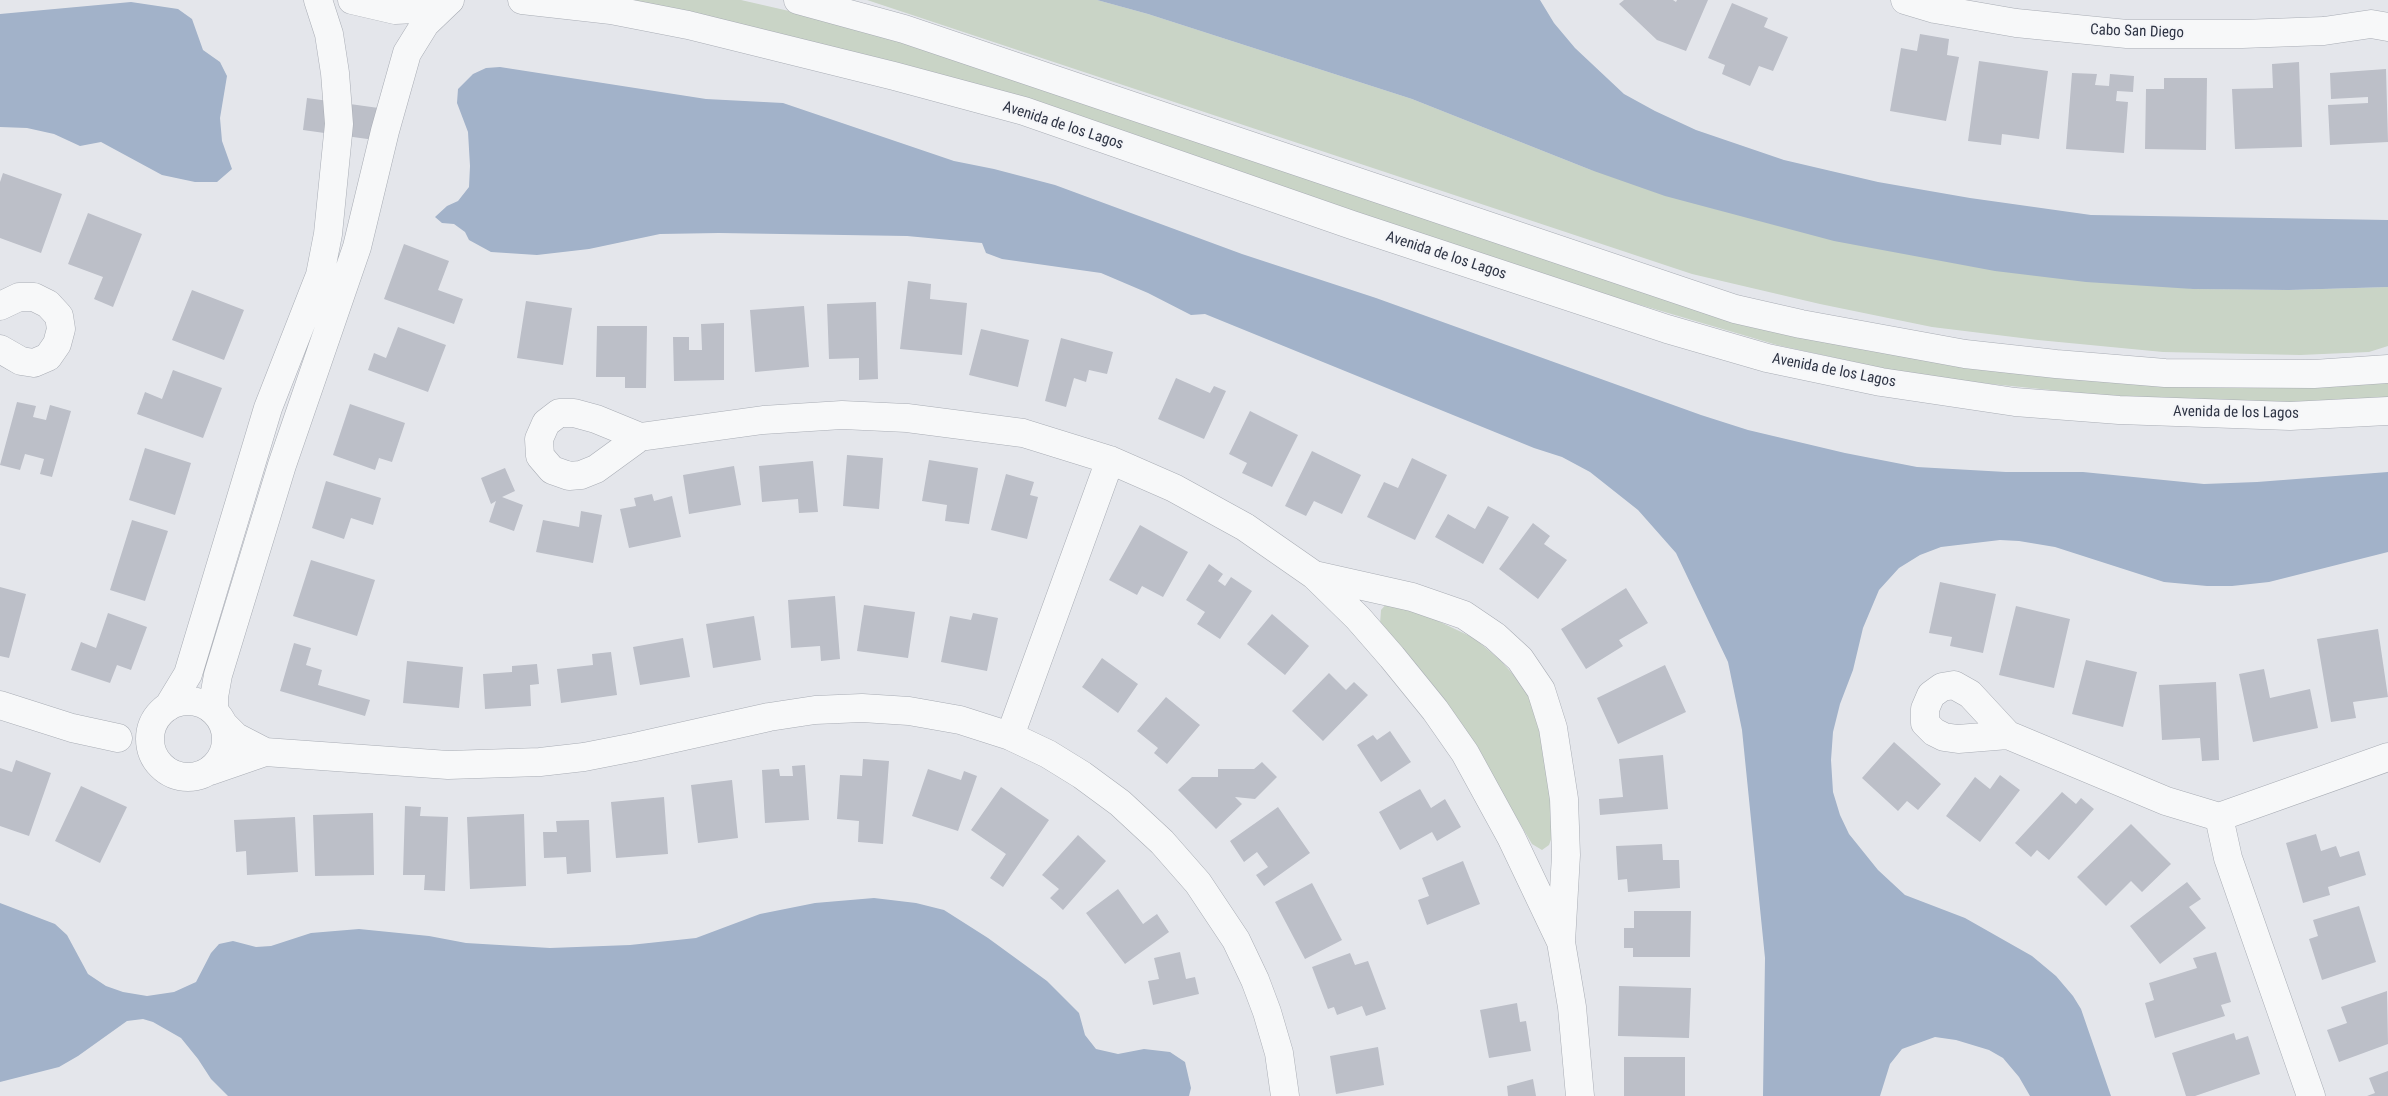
<!DOCTYPE html>
<style>
body{margin:0}
canvas{display:block;background:#e4e6eb}
</style>
<canvas width="2388" height="1096"></canvas>
<script>
const ctx = document.querySelector('canvas').getContext('2d');
ctx.lineJoin = 'round';
function fillPath(path, color) {
  ctx.fillStyle = color;
  ctx.fill(path, 'evenodd');
}
function poly(rows) {
  const path = new Path2D();
  for (const r of rows) {
    if (r.length === 3) {
      path.moveTo(r[0] + r[2], r[1]);
      path.arc(r[0], r[1], r[2], 0, 2 * Math.PI);
      continue;
    }
    path.moveTo(r[0], r[1]);
    for (let i = 2; i < r.length; i += 2) path.lineTo(r[i], r[i + 1]);
  }
  return path;
}
function strokePath(path, color, width, dash) {
  ctx.strokeStyle = color;
  ctx.lineWidth = width;
  ctx.lineCap = dash ? 'butt' : 'round';
  ctx.setLineDash(dash || []);
  ctx.stroke(path);
}
function write(font, color, halo, rows, align = 'center') {
  ctx.font = font + ' "Roboto Condensed",sans-serif';
  ctx.lineWidth = 4;
  ctx.setLineDash([]);
  ctx.textBaseline = 'middle';
  ctx.strokeStyle = halo;
  ctx.fillStyle = color;
  for (const [text, x, y, turn = 0] of rows) {
    ctx.save();
    ctx.translate(x, y);
    ctx.rotate((+turn || 0) * Math.PI / 180);
    ctx.textAlign = isNaN(turn) ? turn : align;
    if (halo) ctx.strokeText(text, 0, 0);
    ctx.fillText(text, 0, 0);
    ctx.restore();
  }
}
const green = poly([
 [623,0,741,0,789,11,915,46,1566,266,2148,384,2281,388,2388,381,2388,397,2282,403,2151,400,1981,383,1886,369,1777,345,1559,281,990,87],
 [867,0,1097,0,1148,14,1412,99,1591,170,2193,289,2289,290,2388,287,2388,346,2369,352,2300,355,2163,352,2038,340,1932,327,1820,304,1692,274],
 [1388,602,1402,604,1474,638,1500,660,1521,683,1538,711,1555,829,1549,845,1542,850,1532,844,1462,725,1380,624,1381,610]
]);
const water = poly([
 [1097,0,1540,0,1554,23,1575,48,1624,94,1655,111,1696,130,1784,160,1878,182,1970,198,2091,215,2388,220,2388,287,2289,290,2193,289,2086,282,1995,271,1834,241,1665,196,1591,170,1412,99,1148,14],
 [131,2,178,9,192,19,203,50,220,62,227,76,220,118,222,141,232,169,217,182,195,182,162,175,101,142,80,146,54,134,27,128,0,127,0,14],
 [500,67,706,99,783,103,954,161,994,169,1055,185,1242,254,1376,298,1701,415,1748,430,1845,453,1917,467,2006,472,2083,472,2204,484,2257,482,2388,472,2388,552,2269,582,2232,586,2207,586,2164,582,2055,547,2019,541,2000,540,1941,547,1920,555,1899,568,1879,590,1863,628,1853,670,1840,704,1833,732,1831,760,1833,792,1840,815,1849,834,1878,870,1905,895,1965,918,2032,956,2056,976,2073,996,2081,1009,2111,1096,2030,1096,2019,1077,2003,1058,1989,1050,1956,1040,1935,1037,1902,1049,1890,1064,1880,1096,1763,1096,1765,958,1742,730,1728,662,1676,553,1638,510,1590,472,1562,457,1534,448,1205,314,1191,315,1148,293,1101,273,1002,259,986,253,982,243,907,236,719,233,660,234,589,249,537,255,491,252,469,240,465,232,454,224,442,223,435,217,447,206,458,201,469,187,470,166,468,132,457,103,458,89,473,74,486,68],
 [874,898,916,903,944,910,988,938,1047,981,1079,1013,1085,1035,1096,1049,1118,1054,1144,1049,1170,1052,1185,1062,1191,1088,1189,1096,228,1096,211,1079,198,1059,181,1038,153,1022,143,1019,127,1021,78,1056,59,1067,0,1082,0,903,55,924,67,935,88,974,106,986,123,992,147,996,174,992,196,982,211,953,219,944,233,941,256,947,271,946,311,933,359,929,429,936,466,943,550,948,630,945,696,938,760,914,815,903]
]);
const building = poly([
 [1624,0,1673,0,1676,2,1677,0,1708,0,1686,51,1657,40,1619,4],
 [1732,3,1768,18,1764,27,1788,37,1773,71,1759,66,1750,86,1722,74,1725,65,1708,58],
 [1920,34,1949,39,1947,55,1959,57,1946,121,1890,111,1901,48,1917,51],
 [1979,61,2048,71,2039,139,2002,134,2001,145,1968,141],
 [2299,62,2302,147,2235,149,2232,89,2273,88,2272,64],
 [2386,69,2388,142,2330,145,2328,105,2368,103,2368,97,2331,99,2330,73],
 [2072,73,2097,74,2095,85,2109,86,2110,74,2134,76,2133,92,2117,91,2116,101,2128,102,2124,153,2066,149],
 [2164,78,2207,78,2206,150,2145,149,2146,89,2164,89],
 [307,98,400,111,396,143,303,130],
 [3,173,62,194,41,253,0,238,0,182],
 [88,213,142,234,113,307,94,299,103,277,68,264],
 [404,244,449,261,438,290,463,299,454,324,384,299],
 [908,281,931,284,930,299,967,303,962,355,900,349],
 [192,290,244,310,224,360,172,340],
 [526,301,572,308,563,365,517,358],
 [876,302,878,379,859,380,859,358,829,359,827,304],
 [804,306,809,367,755,372,750,310],
 [724,323,724,380,674,381,673,337,689,337,689,350,702,350,701,324],
 [597,326,647,326,646,388,625,388,625,377,596,377],
 [398,327,446,345,428,392,368,370,374,353,386,358],
 [981,329,1029,340,1018,387,969,375],
 [1061,338,1113,352,1107,374,1089,370,1086,382,1074,378,1066,407,1045,401],
 [173,370,222,388,203,438,137,414,145,392,162,399],
 [1176,378,1210,393,1214,386,1226,391,1204,439,1158,419],
 [17,402,36,406,33,417,46,420,50,405,71,411,52,477,40,474,44,459,25,454,20,470,0,465],
 [350,404,405,423,392,462,379,458,375,470,333,455],
 [1250,411,1298,435,1272,487,1242,473,1247,463,1229,454],
 [145,448,191,463,175,515,129,500],
 [1312,451,1361,475,1342,514,1314,501,1306,516,1285,506],
 [847,455,883,458,879,509,843,506],
 [1412,458,1447,475,1415,540,1367,517,1384,482,1398,488],
 [929,460,978,468,969,524,945,521,947,505,922,501],
 [813,461,818,512,799,513,798,499,762,502,759,466],
 [734,466,741,505,689,514,683,475],
 [505,468,515,491,502,497,523,505,514,531,489,522,496,501,491,504,481,478],
 [1006,474,1034,482,1030,495,1038,497,1027,539,991,530],
 [326,481,381,498,373,525,351,518,344,539,312,528],
 [652,494,654,501,672,496,681,537,629,548,620,509,636,506,634,498],
 [1488,506,1509,517,1483,564,1435,537,1448,514,1475,529],
 [581,511,602,515,593,563,536,552,543,520,579,527],
 [132,520,168,531,145,601,110,590],
 [1533,523,1550,536,1544,544,1567,560,1538,599,1499,569],
 [1140,525,1188,552,1163,597,1142,586,1137,595,1109,580],
 [311,560,375,580,357,636,293,616],
 [1209,564,1223,574,1218,581,1225,586,1231,577,1252,591,1220,639,1197,624,1205,612,1186,600],
 [1940,582,1996,594,1983,653,1950,646,1952,637,1929,633],
 [0,587,26,594,9,658,0,656],
 [1626,588,1648,623,1619,640,1623,646,1586,669,1561,629],
 [835,596,840,659,821,661,820,646,791,648,788,600],
 [864,605,915,612,908,658,857,651],
 [2016,606,2070,619,2054,688,1999,675],
 [108,613,147,627,131,670,117,665,110,683,71,670,81,642,96,648],
 [973,613,998,618,987,671,941,662,950,616,971,620],
 [1272,614,1309,646,1285,675,1247,644],
 [754,616,761,660,713,668,706,624],
 [2378,629,2388,697,2353,702,2356,718,2331,722,2317,639],
 [683,638,690,677,640,685,633,647],
 [294,643,311,648,306,665,322,670,318,685,370,700,365,716,280,691],
 [611,652,617,695,561,703,557,669,593,665,592,654],
 [1102,658,1138,684,1118,713,1082,687],
 [2086,660,2137,672,2123,727,2072,714],
 [407,661,463,667,459,708,403,703],
 [537,664,539,684,530,685,531,706,485,709,483,674,512,672,512,666],
 [1665,665,1686,712,1618,744,1597,698],
 [2264,669,2270,698,2310,689,2318,728,2253,742,2239,674],
 [1329,673,1346,690,1354,682,1368,695,1323,741,1292,711],
 [2216,682,2219,760,2202,761,2200,738,2162,740,2159,685],
 [1166,697,1200,725,1167,764,1154,753,1158,748,1137,731],
 [1390,731,1411,762,1381,782,1357,745,1373,735,1377,740],
 [1894,742,1941,784,1918,810,1907,801,1898,811,1862,778],
 [1663,755,1668,809,1600,815,1599,799,1623,797,1619,759],
 [863,759,889,761,883,844,858,842,859,821,837,819,840,775,862,776],
 [16,760,51,773,29,836,0,826,0,768,12,772],
 [1262,762,1277,777,1255,799,1235,797,1242,804,1216,829,1178,790,1192,777,1218,777,1218,769,1254,769],
 [805,765,809,820,765,823,762,770,779,769,780,776,793,776,792,766],
 [928,769,961,780,964,771,977,776,958,831,912,816],
 [2000,775,2020,790,1980,842,1946,816,1975,777,1990,789],
 [732,780,738,838,698,843,691,785],
 [81,786,127,807,100,863,55,841],
 [1001,787,1049,820,1003,887,990,878,1006,854,971,830],
 [1420,789,1431,808,1445,799,1461,827,1437,841,1432,832,1400,850,1379,812],
 [2062,792,2076,804,2081,798,2094,809,2049,860,2037,850,2031,857,2015,843],
 [664,797,668,854,616,858,611,802],
 [405,806,421,807,420,816,448,817,445,891,424,890,425,875,403,875],
 [1278,807,1310,853,1264,886,1256,875,1268,867,1257,852,1244,862,1230,841],
 [373,813,374,875,315,876,313,815],
 [524,814,526,886,470,889,467,817],
 [295,817,298,872,247,875,246,851,236,852,234,820],
 [589,820,591,872,567,874,566,857,544,858,543,832,557,832,556,821],
 [2131,824,2171,864,2142,892,2131,881,2106,906,2077,877],
 [2316,834,2321,851,2336,846,2340,857,2359,851,2366,875,2328,887,2330,895,2303,903,2286,843],
 [1078,835,1106,861,1063,910,1050,898,1059,889,1042,875],
 [1662,844,1663,860,1679,860,1680,888,1628,892,1627,879,1618,880,1616,846],
 [1463,861,1480,904,1427,925,1418,900,1429,896,1422,878],
 [2187,882,2201,899,2189,907,2206,928,2160,964,2130,926],
 [1312,883,1342,940,1305,959,1275,902],
 [1118,889,1143,924,1157,914,1169,932,1125,964,1086,913],
 [2359,906,2376,962,2322,980,2309,939,2318,936,2313,920],
 [1634,911,1691,911,1690,957,1633,957,1633,948,1624,948,1624,928,1634,928],
 [1180,952,1186,979,1195,977,1199,994,1153,1005,1148,981,1159,979,1154,958],
 [2216,952,2231,1002,2221,1005,2225,1016,2155,1038,2145,1003,2154,1000,2149,983,2197,968,2193,958],
 [1350,953,1355,965,1368,961,1386,1009,1366,1016,1362,1006,1337,1015,1334,1007,1328,1009,1312,967],
 [1619,986,1691,988,1689,1038,1618,1036],
 [2387,991,2388,1044,2339,1062,2327,1030,2347,1023,2341,1007],
 [1517,1003,1520,1022,1526,1021,1531,1051,1489,1058,1480,1010],
 [2234,1033,2236,1040,2248,1036,2260,1074,2195,1096,2186,1096,2172,1053],
 [1378,1047,1384,1085,1336,1094,1330,1056],
 [1624,1057,1685,1057,1685,1096,1624,1096],
 [2388,1071,2388,1096,2367,1096,2375,1093,2369,1078],
 [1533,1079,1536,1096,1508,1096,1507,1086]
]);
const minor = poly([
 [1905,0,1935,9,2016,23,2127,34,2242,34,2324,31,2371,24,2388,27],
 [0,306,19,297,34,297,48,304,59,316,61,329,57,344,48,357,34,363,21,361,0,349],
 [640,437,596,469,581,475,569,476,552,470,540,456,539,439,546,423,559,413,574,413,596,419,640,437,763,420,842,415,907,418,1023,433,1110,460,1174,488,1245,527,1314,575,1358,618,1392,657,1435,710,1465,753,1511,837,1561,942],
 [1314,575,1412,597,1464,615,1495,636,1520,659,1541,690,1553,728,1564,799,1566,855,1561,942,1572,1007,1580,1096],
 [188,739,38],
 [0,705,72,728,118,738],
 [168,707,188,674,268,408,320,275,328,234,339,124,335,73,329,34,318,0],
 [214,711,214,697,218,675,282,465,357,247,385,131,407,53,425,24,449,1],
 [2008,735,1958,739,1944,737,1934,732,1925,723,1925,709,1931,695,1942,687,1954,685,1970,694,2008,735,2166,801,2219,817,2388,757],
 [1010,736,1110,460],
 [265,752,448,765,540,762,584,757,635,747,769,717,815,710,862,708,909,711,960,720,1010,736,1048,754,1082,775,1120,803,1162,842,1198,883,1236,940,1255,980,1267,1012,1279,1053,1285,1096],
 [210,771,265,752,236,737,223,724],
 [2219,817,2228,858,2311,1096]
]);
const tertiary = poly([
 [352,0,395,10,415,9,450,0],
 [522,0,611,10,688,25,894,76,1024,111,1352,225,1667,329,1767,358,1881,382,2015,402,2119,410,2290,416,2388,411],
 [798,0,904,29,1735,309,1801,324,1965,354,2056,364,2165,373,2314,374,2388,369]
]);
const streetNames = [
 ["Cabo San Diego",2137,32,2],
 ["Avenida de los Lagos",1063,126,18],
 ["Avenida de los Lagos",1446,256,18],
 ["Avenida de los Lagos",1834,371,11],
 ["Avenida de los Lagos",2236,413,1]
];
fillPath(green, '#c9d4c6');
fillPath(water, '#a2b2c9');
fillPath(building, '#bcbfc8');
strokePath(minor, '#a9adb5', 29);
strokePath(tertiary, '#a9adb5', 29);
strokePath(minor, '#f7f8f9', 28);
strokePath(tertiary, '#f7f8f9', 28);
write('15px', '#2d3343', '#f4f5f8', streetNames);
</script>
